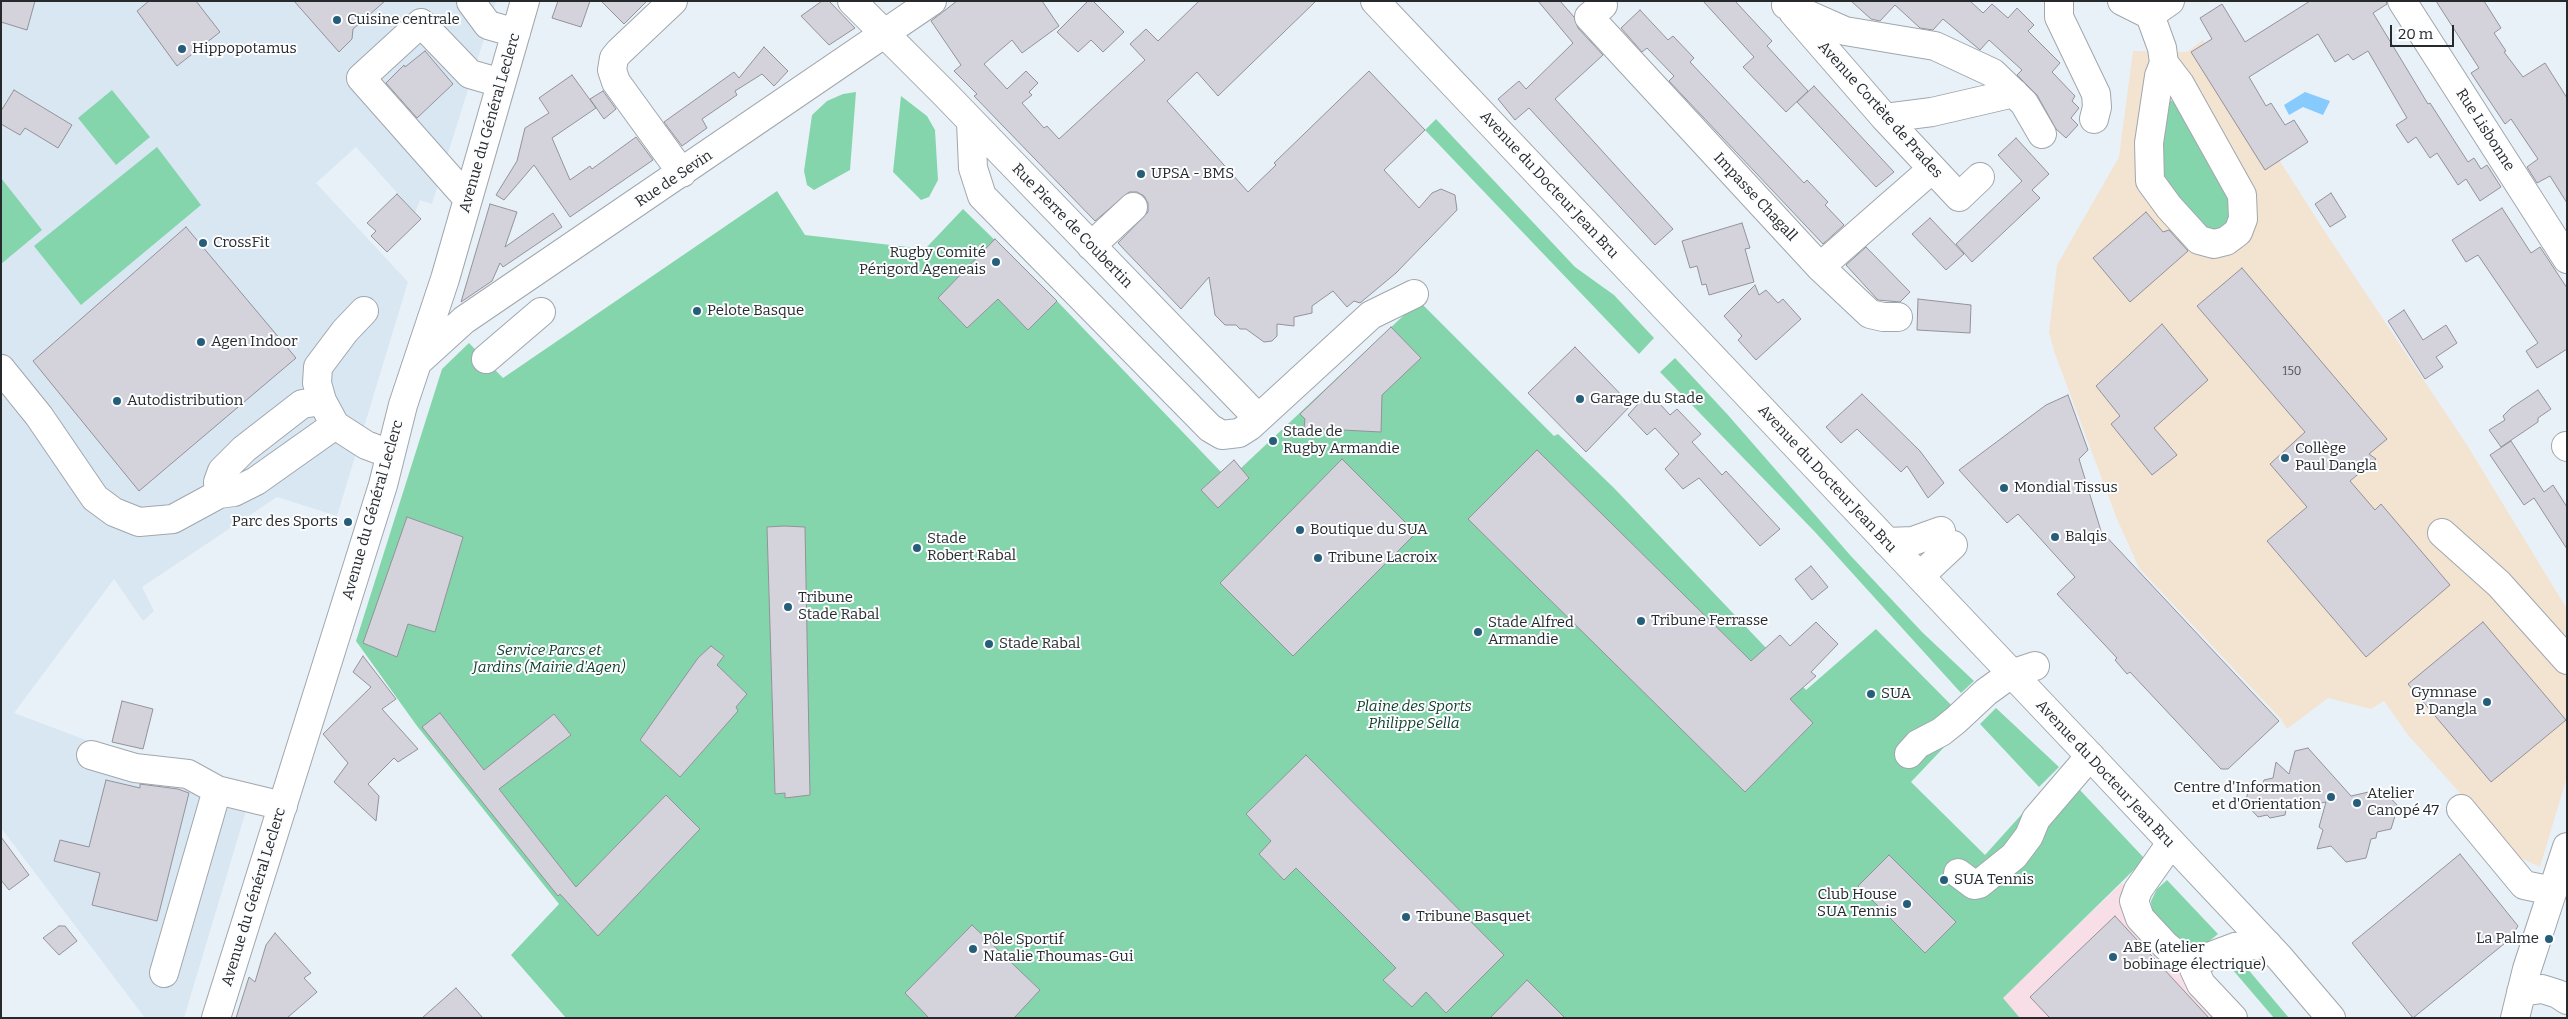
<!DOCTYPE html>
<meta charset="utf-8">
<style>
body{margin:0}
#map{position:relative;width:2568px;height:1019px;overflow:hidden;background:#e9f1f8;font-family:Bitter,serif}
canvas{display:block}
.frame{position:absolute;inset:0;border:2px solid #272a2c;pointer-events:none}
.scale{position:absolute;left:2390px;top:25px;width:64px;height:22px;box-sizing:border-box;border:2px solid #272a2c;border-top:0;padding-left:6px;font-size:15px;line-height:18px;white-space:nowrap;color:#272a2c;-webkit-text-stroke:4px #fcfdff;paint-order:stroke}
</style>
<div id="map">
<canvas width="2568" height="1019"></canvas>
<div class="frame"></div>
<div class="scale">20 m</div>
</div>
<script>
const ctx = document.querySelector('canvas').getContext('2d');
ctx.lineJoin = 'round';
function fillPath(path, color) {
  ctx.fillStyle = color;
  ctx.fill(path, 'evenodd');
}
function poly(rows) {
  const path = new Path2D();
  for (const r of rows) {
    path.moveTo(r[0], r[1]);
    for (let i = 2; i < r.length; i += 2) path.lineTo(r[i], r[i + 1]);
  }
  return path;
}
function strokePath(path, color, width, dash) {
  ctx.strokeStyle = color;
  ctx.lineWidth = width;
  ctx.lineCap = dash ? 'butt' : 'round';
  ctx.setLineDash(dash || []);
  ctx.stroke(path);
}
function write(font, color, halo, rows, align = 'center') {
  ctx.font = font + ' Bitter,serif';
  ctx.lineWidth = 4;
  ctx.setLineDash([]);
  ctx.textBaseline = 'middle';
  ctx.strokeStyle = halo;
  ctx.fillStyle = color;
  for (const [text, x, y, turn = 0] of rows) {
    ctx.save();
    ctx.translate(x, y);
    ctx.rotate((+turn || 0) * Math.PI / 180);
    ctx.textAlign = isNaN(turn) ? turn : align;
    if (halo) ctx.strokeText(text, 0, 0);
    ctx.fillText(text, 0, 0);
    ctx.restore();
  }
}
const built = poly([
 [1,1,496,1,432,204,420,200,415,213,356,147,316,183,408,282,337,516,277,497,142,587,154,611,143,621,114,579,14,713,249,801,184,1018,145,1018,1,828]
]);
const industrial = poly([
 [2122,883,2245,1018,2020,1018,2002,998]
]);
const education = poly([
 [2203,40,2325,232,2467,445,2567,609,2567,777,2540,867,2512,854,2492,835,2459,792,2408,735,2384,701,2371,709,2328,698,2287,729,2281,719,2139,568,2117,519,2055,354,2049,332,2057,265,2119,157,2133,51,2187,52]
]);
const green = poly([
 [112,90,150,137,116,165,78,118],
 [856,92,850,170,814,190,807,185,804,171,812,115,827,101,843,94],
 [901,96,927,116,935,130,938,180,929,197,921,200,893,172],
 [2167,99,2185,106,2235,208,2237,219,2216,235,2194,221,2156,169],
 [1436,119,1575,267,1614,295,1654,338,1639,354,1425,130],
 [157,147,201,205,81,305,34,246],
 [1,178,42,230,1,264],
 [777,191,805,235,925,249,963,209,1057,301,1221,472,1234,460,1241,468,1419,301,1554,436,1558,434,1614,488,1806,690,1876,629,1968,722,1911,782,1985,855,2039,795,2056,812,2080,790,2145,859,2003,998,2020,1018,566,1018,511,955,559,904,417,726,356,641,442,369,469,343,503,378],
 [1675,358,1728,415,1850,555,1922,632,1974,681,1961,693,1815,532,1660,372],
 [1996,708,2059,767,2039,787,1980,724],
 [2167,880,2218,934,2207,943,2202,946,2186,947,2152,914,2151,901,2157,889],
 [2241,961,2289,1018,2274,1018,2232,969]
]);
const water = poly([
 [2305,92,2330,101,2323,115,2303,107,2289,115,2284,105]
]);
const building = poly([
 [1,1,35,1,27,30,1,22,1,1],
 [149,1,196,1,220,32,177,66,137,11,149,1],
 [294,1,385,1,353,29,352,39,339,52,294,1],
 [558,1,590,1,581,27,552,18,558,1],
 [601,1,647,1,624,24,601,1],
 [822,1,829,1,855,28,829,45,801,16,822,1],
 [957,1,1042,1,1059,26,1022,53,1012,40,984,64,1007,89,1026,71,1038,83,1029,92,1032,95,1022,103,1044,128,1047,126,1059,139,1145,60,1130,44,1146,29,1158,41,1199,1,1316,1,1218,96,1197,72,1167,101,1248,192,1276,165,1274,163,1369,71,1425,130,1384,170,1419,208,1432,193,1441,189,1455,195,1457,210,1396,273,1360,303,1354,301,1347,307,1333,291,1312,306,1312,313,1294,317,1294,326,1277,324,1277,336,1272,341,1264,342,1246,329,1240,329,1236,325,1225,325,1215,315,1209,277,1181,309,1118,243,1148,212,1148,203,1144,196,1137,192,1129,192,1095,221,974,96,977,94,954,71,961,65,931,21,957,1],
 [1088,1,1093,1,1124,32,1103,52,1091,40,1078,52,1057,32,1088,1],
 [1538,1,1560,1,1574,17,1578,28,1603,55,1555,99,1673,229,1655,245,1529,108,1515,120,1498,99,1519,81,1526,89,1573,43,1538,1],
 [1703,1,1735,1,1772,41,1767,46,1808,91,1786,112,1743,67,1754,57,1703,1],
 [1851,1,1970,1,1983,13,1992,4,2008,18,2017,8,2034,25,2028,31,2060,63,2052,72,2075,96,2072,101,2079,108,2071,118,2078,125,2066,138,2056,129,2037,95,2017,75,2022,70,1989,40,1980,50,1943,19,1933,30,1920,28,1895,5,1880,21,1871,19,1851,1],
 [2310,1,2386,1,2387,4,2373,13,2428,104,2430,103,2468,162,2474,158,2481,169,2487,165,2501,187,2480,201,2466,179,2458,185,2437,153,2430,158,2416,137,2408,143,2396,125,2407,118,2368,51,2353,60,2348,54,2335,62,2318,34,2249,77,2266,106,2271,103,2285,125,2294,120,2308,142,2265,170,2191,52,2212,39,2200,18,2222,4,2245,42,2310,1],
 [2436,1,2484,1,2501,28,2494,33,2506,51,2504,52,2523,77,2545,63,2567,98,2567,203,2550,176,2537,183,2527,167,2538,159,2511,119,2505,124,2471,73,2479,68,2436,1],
 [1640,10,1668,40,1673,36,1694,58,1690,62,1804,183,1807,180,1828,202,1825,205,1844,225,1823,244,1669,81,1674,76,1647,48,1642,52,1621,28,1640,10],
 [764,47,788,71,774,86,762,74,735,91,737,95,702,119,707,128,682,146,664,122,734,72,739,78,764,47],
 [425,51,453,84,417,118,386,83,404,65,405,67,425,51],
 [572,75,596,108,552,138,570,180,590,166,592,169,636,137,653,160,570,217,534,165,504,200,496,195,517,161,525,128,549,113,539,98,572,75],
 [1814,86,1894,172,1876,187,1797,102,1814,86],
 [14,90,72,125,58,148,25,128,20,135,1,124,1,111,14,90],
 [603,91,616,109,604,119,590,99,603,91],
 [2016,138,2049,174,2032,190,2040,198,1972,262,1956,244,2022,181,1998,155,2016,138],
 [2331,193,2346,217,2330,227,2315,204,2331,193],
 [397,194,421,219,387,252,371,236,376,231,367,223,397,194],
 [490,204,517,212,505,247,553,213,562,227,503,267,500,263,492,281,461,302,490,204],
 [2502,208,2531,253,2540,247,2567,288,2567,349,2537,368,2526,351,2538,343,2506,296,2478,255,2466,262,2452,240,2502,208],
 [2146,212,2163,232,2169,230,2188,251,2130,302,2093,258,2146,212],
 [1930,218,1964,254,1946,270,1912,234,1930,218],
 [1742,223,1750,248,1745,249,1754,282,1709,295,1706,284,1702,285,1697,266,1690,268,1682,241,1742,223],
 [186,227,296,358,139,491,33,361,186,227],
 [995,239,1057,301,1028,330,998,299,967,328,938,298,995,239],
 [1866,247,1910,292,1900,302,1878,300,1846,265,1866,247],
 [2242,268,2387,439,2369,454,2376,459,2350,481,2375,510,2381,504,2450,585,2366,657,2267,541,2307,507,2270,464,2305,432,2197,306,2242,268],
 [1755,285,1759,295,1766,290,1778,303,1783,299,1801,319,1756,360,1738,340,1742,336,1724,316,1755,285],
 [1918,299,1971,305,1970,333,1917,330,1918,299],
 [2404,310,2423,340,2446,325,2457,343,2436,357,2443,367,2425,379,2388,321,2404,310],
 [2162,324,2208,380,2154,428,2177,455,2152,475,2111,424,2120,416,2096,386,2162,324],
 [1391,327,1421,358,1382,395,1381,432,1304,428,1305,419,1300,414,1391,327],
 [1575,347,1631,405,1586,452,1528,393,1575,347],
 [2538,390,2551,409,2538,418,2538,422,2501,447,2489,430,2505,420,2503,416,2511,408,2538,390],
 [1649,392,1670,415,1677,409,1701,434,1692,442,1722,475,1726,471,1780,529,1760,546,1699,478,1683,489,1665,469,1679,454,1655,428,1647,435,1628,415,1649,392],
 [1862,394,1920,451,1944,483,1928,498,1907,466,1901,472,1857,429,1841,443,1826,427,1862,394],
 [2068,395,2088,450,2079,459,2101,531,2279,721,2228,769,2221,769,2130,672,2127,674,2115,660,2117,658,2057,594,2075,577,2018,514,2007,523,1959,470,2046,405,2068,395],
 [2511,441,2544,492,2553,485,2567,507,2567,549,2534,498,2524,505,2490,455,2511,441],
 [1537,450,1751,661,1780,635,1790,646,1816,622,1838,644,1811,672,1816,676,1790,699,1813,723,1745,792,1468,519,1537,450],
 [1342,459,1416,533,1293,656,1220,583,1342,459],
 [1234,460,1249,478,1218,508,1201,490,1234,460],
 [407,517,463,537,435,632,408,624,397,657,363,643,407,517],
 [784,526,805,527,810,795,785,798,785,793,775,794,767,527,784,526],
 [1811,566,1828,587,1812,600,1795,579,1811,566],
 [2483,622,2566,720,2491,782,2408,684,2483,622],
 [711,646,724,656,717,665,747,694,736,707,738,711,680,777,640,740,698,658,711,646],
 [363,656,396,699,382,709,418,749,398,762,394,758,368,784,379,796,376,821,334,782,348,763,323,734,371,687,353,672,363,656],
 [122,701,153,709,143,749,112,742,122,701],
 [440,713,484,770,554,714,571,735,499,789,576,887,666,795,700,829,598,936,560,894,558,896,422,727,440,713],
 [2308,748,2351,796,2382,789,2398,806,2391,829,2377,832,2376,838,2371,839,2366,858,2346,862,2331,846,2317,849,2323,830,2319,827,2326,802,2286,810,2285,815,2270,818,2267,815,2258,817,2245,803,2249,789,2262,786,2264,780,2273,778,2276,762,2289,774,2295,751,2308,748],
 [1306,755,1504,955,1446,1013,1426,992,1412,1007,1383,980,1396,968,1296,868,1284,880,1259,854,1271,841,1246,814,1306,755],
 [106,780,140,788,140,784,178,789,189,793,157,921,92,905,100,873,54,861,60,840,89,847,106,780],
 [1,837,29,875,9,890,1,880,1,837],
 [2460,854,2518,926,2510,939,2413,1018,2352,943,2460,854],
 [1889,855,1956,922,1925,953,1858,886,1889,855],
 [2115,916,2209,1018,2050,1018,2030,997,2115,916],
 [972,925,1040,990,1014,1018,929,1018,905,993,972,925],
 [59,926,65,926,77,941,59,955,43,938,59,926],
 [275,933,311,973,304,978,317,992,287,1018,236,1018,249,977,255,982,266,945,275,933],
 [1527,980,1565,1018,1490,1018,1527,980],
 [456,988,483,1018,422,1018,456,988]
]);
const minor = poly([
 [673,1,619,52,614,58,612,70,616,82,682,173],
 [852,1,945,94,1258,418],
 [2059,1,2059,17,2096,94,2097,107,2094,119],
 [2122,1,2150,15,2170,1],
 [2402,1,2567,259],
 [471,2,488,25,516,33],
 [1603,5,1589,17,1820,267,1932,169],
 [1786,5,1845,31,1935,46,1993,73,2024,103,2042,134],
 [1793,12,1885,118,1959,197,1980,177],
 [2150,15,2162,48,2164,63,2159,76,2149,143,2150,181,2169,207,2199,240,2214,244,2226,241,2238,232,2243,219,2242,195,2180,84,2164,63],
 [1885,118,1932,112,2014,93],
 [971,122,973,168,982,196,1210,428,1222,435,1239,433,1250,426,1371,315,1414,294],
 [468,199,361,78,421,23,470,74,501,83],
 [1091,246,1133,207],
 [1820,267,1870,314,1883,317,1898,317],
 [364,311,345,331,318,367,317,383,322,401,335,425,366,445,390,454],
 [486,359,541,312],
 [420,360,464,320,932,1],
 [1,369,39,416,95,498,114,512,139,522,173,519,219,494,234,492,256,481,335,425],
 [2566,446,2567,447],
 [219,494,218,482,222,471,244,449,302,404,322,401],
 [2442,533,2499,584,2567,660],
 [1887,542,1913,541,1941,531],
 [1920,576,1953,545],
 [1909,754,1918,744,1941,732,1956,720,1986,692,2011,674,2035,666],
 [91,755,135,768,188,774,217,790],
 [2461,809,2524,885,2553,891],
 [2171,843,2138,890,2134,901,2140,918,2166,946,2176,954,2195,962,2235,947,2267,944],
 [1958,873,1974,885,1979,884,2014,856,2029,836,2036,819,2090,756],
 [2195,962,2194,969,2201,984,2233,1018],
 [164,973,217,790,283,806],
 [2521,992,2542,989,2558,994,2567,1000],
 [216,1018,383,485,403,405,445,279,525,1],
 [2515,1018,2527,969,2567,847]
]);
const major = poly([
 [1375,1,2090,756,2279,957,2331,1018]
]);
const markers = [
 [337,20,5,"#265d78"],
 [182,49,5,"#265d78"],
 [1141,174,5,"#265d78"],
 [203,243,5,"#265d78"],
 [996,262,5,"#265d78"],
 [697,311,5,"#265d78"],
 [201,342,5,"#265d78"],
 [1580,399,5,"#265d78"],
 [117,401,5,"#265d78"],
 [1273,441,5,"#265d78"],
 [2285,458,5,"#265d78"],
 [2004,488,5,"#265d78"],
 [348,522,5,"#265d78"],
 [1300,530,5,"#265d78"],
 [2055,537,5,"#265d78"],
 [917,548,5,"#265d78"],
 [1318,558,5,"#265d78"],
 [788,607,5,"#265d78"],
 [1641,621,5,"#265d78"],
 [1478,632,5,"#265d78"],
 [989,644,5,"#265d78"],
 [1871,694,5,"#265d78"],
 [2487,702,5,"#265d78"],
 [2331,797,5,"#265d78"],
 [2357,803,5,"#265d78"],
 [1944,880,5,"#265d78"],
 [1907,904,5,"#265d78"],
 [1406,917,5,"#265d78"],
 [2549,939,5,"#265d78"],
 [973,949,5,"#265d78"],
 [2113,957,5,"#265d78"]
];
const numberNames = [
 ["150",2292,372]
];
const poiNames = [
 ["Cuisine centrale",347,20],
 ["Hippopotamus",192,49],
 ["UPSA - BMS",1151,174],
 ["CrossFit",213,243],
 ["Rugby Comité",986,253,"right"],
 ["Périgord Ageneais",986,270,"right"],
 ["Pelote Basque",707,311],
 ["Agen Indoor",211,342],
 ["Garage du Stade",1590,399],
 ["Autodistribution",127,401],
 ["Stade de",1283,432],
 ["Rugby Armandie",1283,449],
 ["Collège",2295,449],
 ["Paul Dangla",2295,466],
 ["Mondial Tissus",2014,488],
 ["Parc des Sports",338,522,"right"],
 ["Boutique du SUA",1310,530],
 ["Balqis",2065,537],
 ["Stade",927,539],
 ["Robert Rabal",927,556],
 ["Tribune Lacroix",1328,558],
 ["Tribune",798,598],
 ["Stade Rabal",798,615],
 ["Tribune Ferrasse",1651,621],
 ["Stade Alfred",1488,623],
 ["Armandie",1488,640],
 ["Stade Rabal",999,644],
 ["Gymnase",2477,693,"right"],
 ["P. Dangla",2477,710,"right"],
 ["SUA",1881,694],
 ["Centre d'Information",2321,788,"right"],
 ["et d'Orientation",2321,805,"right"],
 ["Atelier",2367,794],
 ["Canopé 47",2367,811],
 ["SUA Tennis",1954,880],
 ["Club House",1897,895,"right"],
 ["SUA Tennis",1897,912,"right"],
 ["Tribune Basquet",1416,917],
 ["La Palme",2539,939,"right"],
 ["Pôle Sportif",983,940],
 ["Natalie Thoumas-Gui",983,957],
 ["ABE (atelier",2123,948],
 ["bobinage électrique)",2123,965]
];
const streetNames = [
 ["Avenue Cortète de Prades",1880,110,48],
 ["Avenue du Général Leclerc",490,123,-74],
 ["Rue Lisbonne",2485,130,57],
 ["Rue de Sevin",674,179,-34],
 ["Avenue du Docteur Jean Bru",1549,185,47],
 ["Impasse Chagall",1755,197,47],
 ["Rue Pierre de Coubertin",1072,226,46],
 ["Avenue du Docteur Jean Bru",1827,479,47],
 ["Avenue du Général Leclerc",373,510,-74],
 ["Avenue du Docteur Jean Bru",2105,774,47],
 ["Avenue du Général Leclerc",254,897,-73]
];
const parkNames = [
 ["Service Parcs et",549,651],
 ["Jardins (Mairie d'Agen)",549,668],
 ["Plaine des Sports",1414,707],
 ["Philippe Sella",1414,724]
];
fillPath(built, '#d9e7f3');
fillPath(industrial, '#f8dee6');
fillPath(education, '#f3e3d1');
fillPath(green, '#85d5ac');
fillPath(water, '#87cafe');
fillPath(building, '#d4d3dc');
strokePath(building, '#93929a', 1);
strokePath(minor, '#a0a7ad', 30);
strokePath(major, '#a0a7ad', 30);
strokePath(minor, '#fff', 28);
strokePath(major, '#fff', 28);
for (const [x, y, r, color] of markers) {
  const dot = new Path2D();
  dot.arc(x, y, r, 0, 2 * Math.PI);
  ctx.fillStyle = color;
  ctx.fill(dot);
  strokePath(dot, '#fcfdff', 2);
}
write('12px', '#525458', null, numberNames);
write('15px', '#272a2c', '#fcfdff', poiNames, 'left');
write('15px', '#272a2c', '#fcfdff', streetNames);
write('italic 15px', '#12402c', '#fcfdff', parkNames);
</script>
